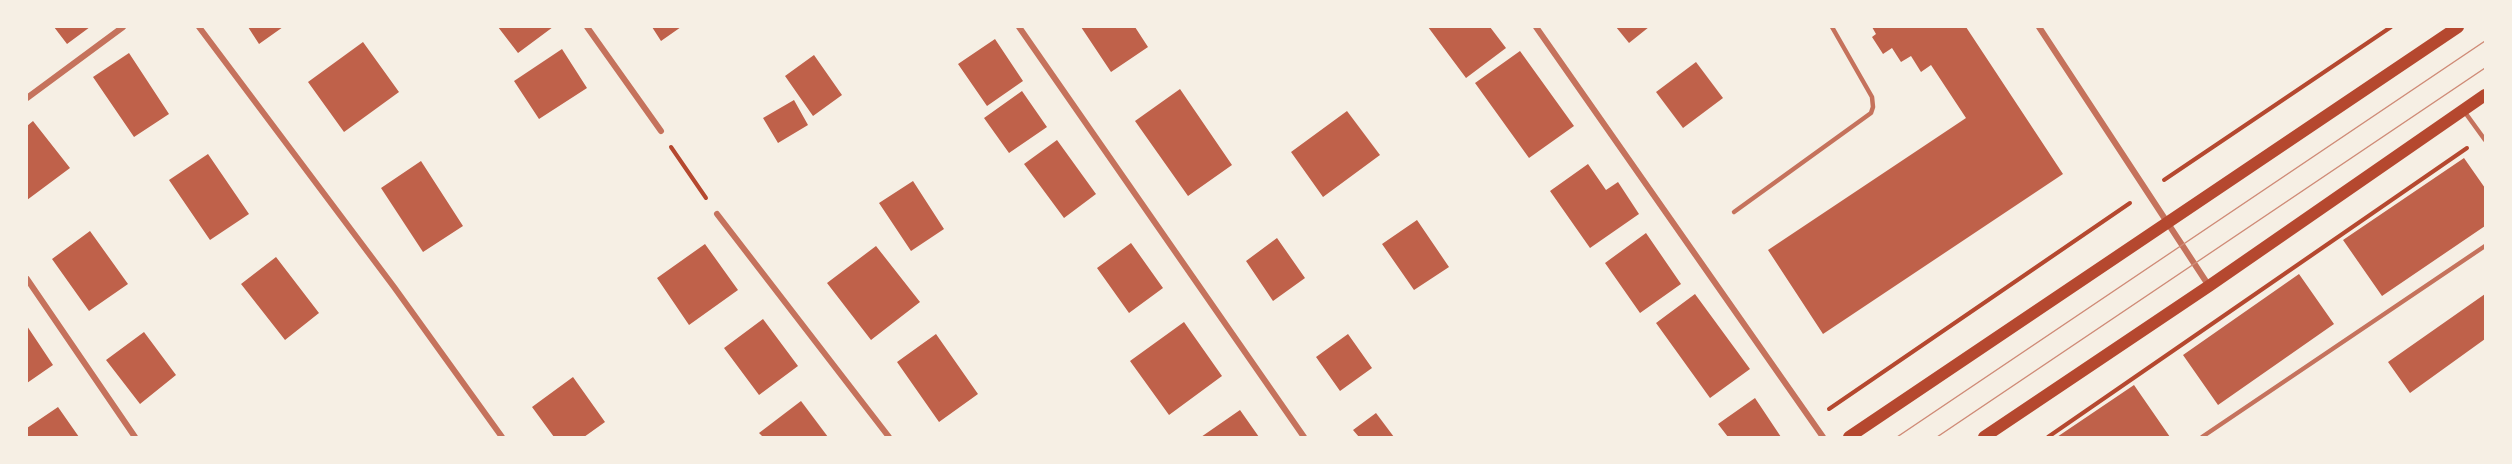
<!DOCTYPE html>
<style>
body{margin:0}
#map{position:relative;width:2512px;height:464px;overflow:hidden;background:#f6efe4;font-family:"Golos Text",sans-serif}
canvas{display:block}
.frame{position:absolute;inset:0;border:28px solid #f6efe4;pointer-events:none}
</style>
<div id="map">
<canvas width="2512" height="464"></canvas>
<div class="frame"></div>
</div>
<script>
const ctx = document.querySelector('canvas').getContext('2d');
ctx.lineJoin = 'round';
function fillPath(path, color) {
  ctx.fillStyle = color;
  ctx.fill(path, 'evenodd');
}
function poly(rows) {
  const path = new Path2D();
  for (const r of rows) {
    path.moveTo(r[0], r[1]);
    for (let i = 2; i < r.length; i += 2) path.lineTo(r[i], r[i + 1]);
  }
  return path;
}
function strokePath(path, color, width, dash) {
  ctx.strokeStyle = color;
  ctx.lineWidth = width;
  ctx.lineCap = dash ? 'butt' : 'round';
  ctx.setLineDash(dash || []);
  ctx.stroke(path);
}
const building = poly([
 [54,27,90,27,67,44],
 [248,27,283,27,259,44],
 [498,27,553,27,518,53],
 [652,27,681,27,661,41],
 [1081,27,1135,27,1148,47,1111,72],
 [1428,27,1490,27,1506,48,1466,78],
 [1616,27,1649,27,1629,43],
 [1872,27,1966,27,2063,174,1823,334,1768,250,1966,118,1931,65,1921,72,1911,56,1901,62,1892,48,1883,54,1872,37,1876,34],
 [995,39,1023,81,987,106,958,64],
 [363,42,399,92,344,132,308,82],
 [562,49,587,88,539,119,514,81],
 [1520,51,1574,126,1529,158,1475,83],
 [129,53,169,114,134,137,93,77],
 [814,55,842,95,813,116,785,76],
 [1696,62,1723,98,1683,128,1656,92],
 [1180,89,1232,165,1188,196,1135,121],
 [1022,91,1047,127,1009,153,984,118],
 [794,100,808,125,778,143,763,118],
 [1347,111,1380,155,1323,197,1291,152],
 [33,121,70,168,27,200,27,126],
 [1057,140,1096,194,1064,218,1024,164],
 [208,154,249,214,210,240,169,180],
 [2464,158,2485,188,2485,226,2382,296,2343,240],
 [421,161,463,226,423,252,381,188],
 [1588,164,1606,190,1618,182,1639,214,1590,248,1550,191],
 [913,181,944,229,911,251,879,203],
 [1417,220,1449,267,1414,290,1382,244],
 [90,231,128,284,89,311,52,259],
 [1646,233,1681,284,1640,313,1605,263],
 [1277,238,1305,278,1273,301,1246,261],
 [1131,243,1163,288,1129,313,1097,268],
 [705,244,738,290,689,325,657,278],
 [876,246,920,302,871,340,827,283],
 [276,257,319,313,285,340,241,284],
 [2299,274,2334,324,2218,405,2183,355],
 [1695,294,1750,369,1710,398,1656,323],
 [2485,294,2485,339,2410,393,2388,362],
 [763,319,798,366,759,395,724,348],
 [1184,322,1222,376,1169,415,1130,361],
 [27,326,53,365,27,383],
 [144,332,176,375,140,404,106,360],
 [936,334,978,394,939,422,897,362],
 [1348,334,1372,368,1340,391,1316,357],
 [573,377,605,422,584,437,554,437,532,407],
 [2134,385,2170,437,2057,437],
 [1755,398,1781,437,1728,437,1718,424],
 [801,401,828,437,763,437,759,433],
 [58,407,79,437,27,437,27,428],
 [1240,410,1259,437,1201,437],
 [1376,413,1394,437,1359,437,1353,430]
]);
const path = poly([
 [671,147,706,198],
 [2164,180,2391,27],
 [1829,409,2130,203],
 [2048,437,2467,148]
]);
const service = poly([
 [2464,111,2485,140],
 [1734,212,1871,113,1873,107,1872,97,1832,27],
 [2202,437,2485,246]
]);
const minor = poly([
 [199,27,394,287,502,437],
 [587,27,661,131],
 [1019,27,1304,437],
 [1536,27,1823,437],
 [2039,27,2209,286],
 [27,98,123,27],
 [717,214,889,437],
 [27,279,135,437]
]);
const secondary = poly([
 [1849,437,2458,27],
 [1984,437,2209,286,2485,95]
]);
const tram = poly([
 [1897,437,2485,41],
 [1937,437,2485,68]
]);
fillPath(building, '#bf614a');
strokePath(path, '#b5482f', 4);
strokePath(service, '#c5725c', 4.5);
strokePath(minor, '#c5725c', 6);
strokePath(secondary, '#b5482f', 12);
strokePath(tram, '#cf8b77', 1.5);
</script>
